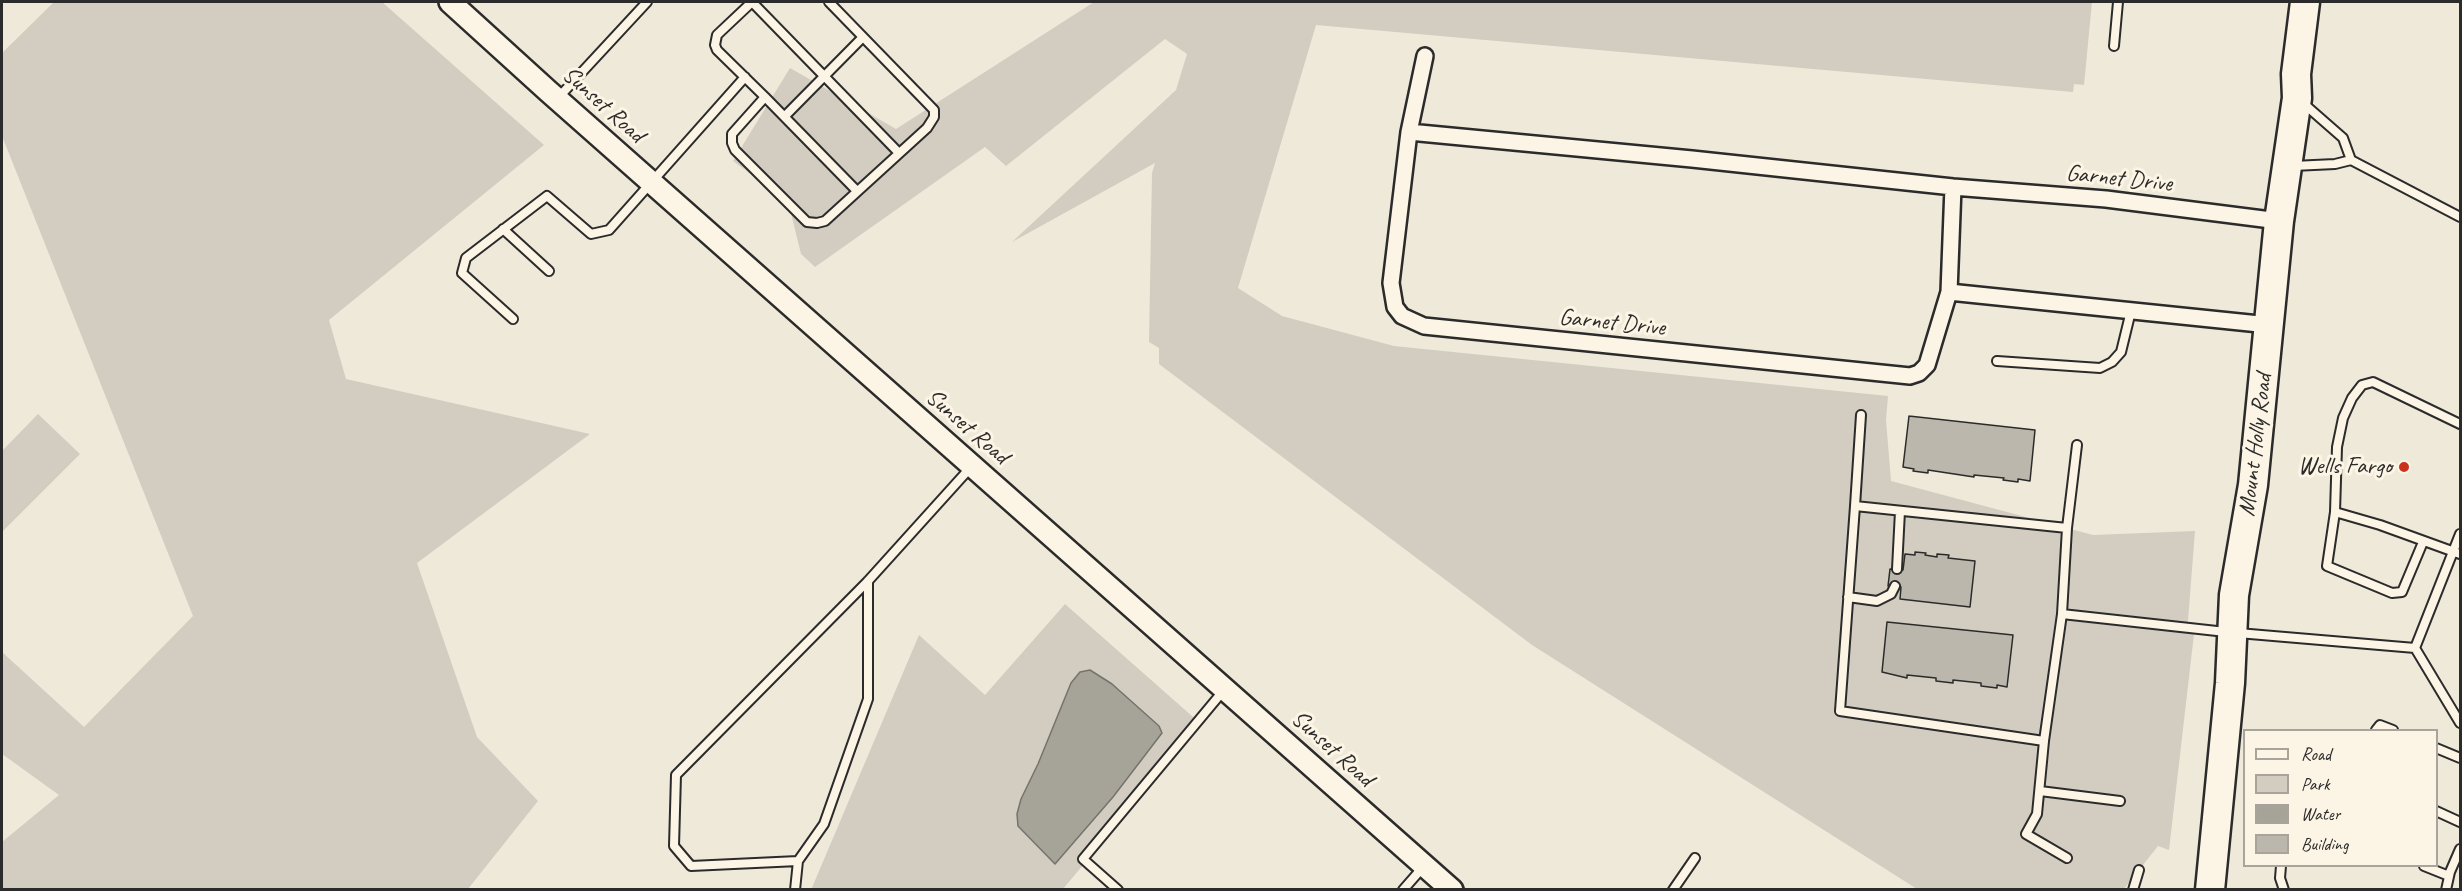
<!DOCTYPE html>
<style>
body{margin:0}
#map{position:relative;width:2462px;height:891px;overflow:hidden;background:#efe9da;font-family:Caveat,sans-serif}
canvas{display:block}
.frame{position:absolute;inset:0;border:3px solid #2b2b2b;pointer-events:none}
.legend{position:absolute;left:2243px;top:729px;width:195px;height:138px;box-sizing:border-box;background:#fcf5e5;border:2px solid #a8a49b;margin:0;padding:8px 10px;list-style:none;font-size:18px;color:#2b2b2b}
.legend li{display:flex;align-items:center;gap:12px;height:30px}
.legend b{width:30px;border:2px solid #a8a49b}
</style>
<div id="map">
<canvas width="2462" height="891"></canvas>
<div class="frame"></div>
<ul class="legend">
<li><b style="height:8px;background:#fcf5e5"></b>Road</li>
<li><b style="height:16px;background:#d2cdc0"></b>Park</li>
<li><b style="height:16px;background:#a6a399"></b>Water</li>
<li><b style="height:16px;background:#bcb7ac"></b>Building</li>
</ul>
</div>
<script>
const ctx = document.querySelector('canvas').getContext('2d');
ctx.lineJoin = 'round';
function fillPath(path, color) {
  ctx.fillStyle = color;
  ctx.fill(path, 'evenodd');
}
function poly(rows) {
  const path = new Path2D();
  for (const r of rows) {
    path.moveTo(r[0], r[1]);
    for (let i = 2; i < r.length; i += 2) path.lineTo(r[i], r[i + 1]);
  }
  return path;
}
function strokePath(path, color, width, dash) {
  ctx.strokeStyle = color;
  ctx.lineWidth = width;
  ctx.lineCap = dash ? 'butt' : 'round';
  ctx.setLineDash(dash || []);
  ctx.stroke(path);
}
function write(font, color, halo, rows, align = 'center') {
  ctx.font = font + ' Caveat,sans-serif';
  ctx.lineWidth = 6;
  ctx.setLineDash([]);
  ctx.textBaseline = 'middle';
  ctx.strokeStyle = halo;
  ctx.fillStyle = color;
  for (const [text, x, y, turn = 0] of rows) {
    ctx.save();
    ctx.translate(x, y);
    ctx.rotate((+turn || 0) * Math.PI / 180);
    ctx.textAlign = isNaN(turn) ? turn : align;
    if (halo) ctx.strokeText(text, 0, 0);
    ctx.fillText(text, 0, 0);
    ctx.restore();
  }
}
const green = poly([
 [54,2,382,2,544,145,329,320,346,379,590,434,417,563,477,737,538,801,468,889,2,889,2,842,59,795,2,754,2,652,84,727,193,616,2,136,2,53],
 [1094,2,2092,2,2084,85,2074,84,2073,92,1316,25,1238,288,1282,316,1394,346,1888,396,1886,420,1891,481,2093,535,2195,531,2187,633,2194,634,2169,850,2158,846,2124,889,1917,889,1532,645,1159,364,1159,348,1149,342,1152,173,1155,163,1012,242,1176,90,1187,54,1165,39,1006,166,985,147,815,267,801,254,788,201,733,161,790,68,896,129],
 [38,414,80,454,2,532,2,451],
 [1065,604,1201,724,1063,889,811,890,919,635,985,695]
]);
const water = poly([
 [1090,670,1112,684,1159,726,1162,733,1113,797,1055,864,1018,826,1017,814,1021,799,1038,764,1071,683,1080,672,1090,670]
]);
const building = poly([
 [1909,416,2035,430,2030,481,2018,479,2018,482,2003,480,2004,478,1974,475,1974,477,1928,470,1928,473,1913,471,1914,469,1903,467,1909,416],
 [1915,552,1926,553,1925,555,1937,557,1937,554,1949,555,1948,558,1975,561,1970,607,1900,599,1901,587,1888,586,1890,569,1903,570,1905,554,1915,555,1915,552],
 [1887,622,2013,635,2007,687,1997,685,1997,688,1981,686,1981,683,1953,680,1953,683,1936,681,1936,678,1907,675,1907,678,1882,672,1887,622]
]);
const lane = poly([
 [752,2,717,35,715,45,717,50,765,97,732,134,732,143,735,150,807,222,817,223,825,221,927,128,934,117,934,110,829,2],
 [752,2,899,153],
 [2114,46,2118,2],
 [765,97,857,191],
 [558,98,647,2],
 [2303,103,2343,138,2351,160,2460,217],
 [785,116,863,37],
 [2293,166,2335,164,2351,160],
 [503,229,549,271],
 [513,319,462,273,466,258,547,196,591,234,609,230,745,77],
 [1997,361,2100,368,2112,362,2121,352,2131,311],
 [1855,506,1861,415],
 [2335,512,2380,525,2460,554],
 [2067,528,2077,445],
 [2423,542,2402,592,2392,593,2327,566,2335,512,2337,447,2343,418,2352,398,2362,385,2373,382,2460,424],
 [1897,569,1900,511],
 [868,581,868,699,824,824,798,861,691,866,674,846,676,775,868,581,971,467],
 [1848,597,1877,601,1891,594,1895,586],
 [2062,614,2067,528,1855,506,1840,711,2044,741,2062,614,2226,632],
 [2238,633,2415,648,2460,534],
 [2415,648,2460,723],
 [2376,730,2380,725,2393,730],
 [2044,741,2037,814,2026,834,2067,858],
 [2436,748,2460,758],
 [2040,791,2120,801],
 [2436,811,2460,822],
 [2281,866,2280,878,2284,890],
 [2424,866,2449,876],
 [795,890,798,861],
 [1118,890,1083,859,1224,690],
 [1403,890,1424,866],
 [1673,890,1695,858],
 [2133,890,2139,870],
 [2446,890,2450,872,2460,849]
]);
const street = poly([
 [1425,56,1409,132,1391,283,1395,307,1402,316,1424,326,1910,376,1919,373,1927,365,1949,292,1953,187],
 [1409,132,1692,159,1953,187,2106,199,2279,221],
 [1949,292,2269,325]
]);
const secondary = poly([
 [450,2,548,91,1452,890]
]);
const highway = poly([
 [2210,890,2230,683,2234,595,2253,485,2279,221,2297,98,2296,74,2305,2]
]);
const markers = [
 [2404,467,6,"#c8321e"]
];
const streetNames = [
 ["Sunset Road",603,105,42],
 ["Garnet Drive",2119,179,6],
 ["Garnet Drive",1612,323,6],
 ["Sunset Road",967,427,41],
 ["Mount Holly Road",2256,445,-83],
 ["Sunset Road",1332,749,42]
];
const poiNames = [
 ["Wells Fargo",2392,467]
];
fillPath(green, '#d2cdc0');
fillPath(water, '#a6a399');
strokePath(water, '#75736d', 1.5);
fillPath(building, '#bcb7ac');
strokePath(building, '#2b2b2b', 1.5);
strokePath(lane, '#2b2b2b', 12);
strokePath(street, '#2b2b2b', 20);
strokePath(secondary, '#2b2b2b', 26);
strokePath(highway, '#2b2b2b', 33);
strokePath(lane, '#fcf5e5', 8);
strokePath(street, '#fcf5e5', 15);
strokePath(secondary, '#fcf5e5', 21);
strokePath(highway, '#fcf5e5', 28);
for (const [x, y, r, color] of markers) {
  const dot = new Path2D();
  dot.arc(x, y, r, 0, 2 * Math.PI);
  ctx.fillStyle = color;
  ctx.fill(dot);
  strokePath(dot, '#fcf5e5', 2);
}
write('24px', '#2b2b2b', '#fcf5e5', streetNames);
write('24px', '#2b2b2b', '#fcf5e5', poiNames, 'right');
</script>
